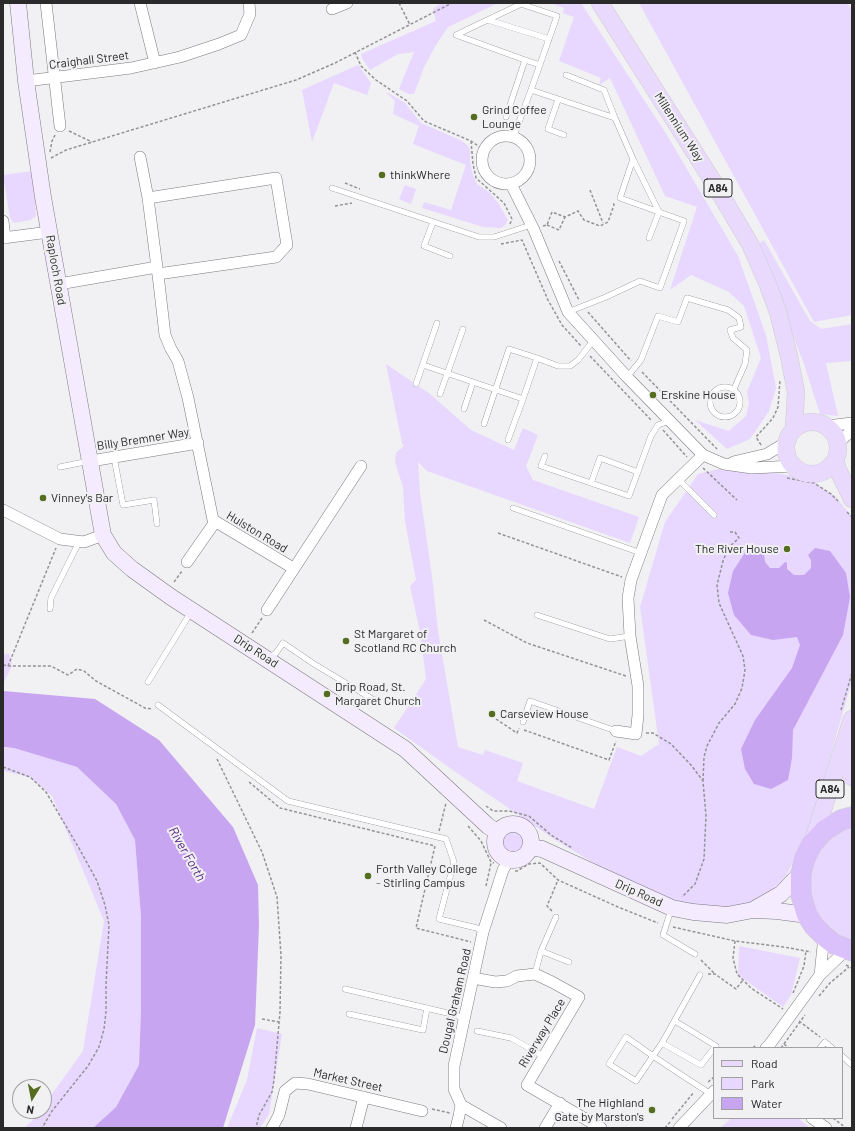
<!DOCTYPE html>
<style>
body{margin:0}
#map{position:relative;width:855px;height:1131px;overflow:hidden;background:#f1f0f3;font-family:Barlow,sans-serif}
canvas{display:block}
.frame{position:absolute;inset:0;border:4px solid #2a2a2b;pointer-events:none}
.legend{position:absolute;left:713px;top:1047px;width:130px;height:72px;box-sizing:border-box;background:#f1f0f3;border:1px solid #a1a1a3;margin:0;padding:5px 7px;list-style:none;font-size:12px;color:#2a2a2b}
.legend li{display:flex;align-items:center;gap:8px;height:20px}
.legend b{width:20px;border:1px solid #a1a1a3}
.north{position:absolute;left:12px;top:1079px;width:40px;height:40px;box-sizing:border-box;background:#f1f0f3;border:1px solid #a1a1a3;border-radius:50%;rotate:190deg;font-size:11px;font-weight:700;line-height:16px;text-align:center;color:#2a2a2b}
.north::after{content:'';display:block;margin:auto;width:14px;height:18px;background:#556d1e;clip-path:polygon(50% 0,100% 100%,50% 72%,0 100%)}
</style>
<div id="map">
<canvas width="855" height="1131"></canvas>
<div class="frame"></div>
<ul class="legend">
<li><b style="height:5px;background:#e9dafd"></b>Road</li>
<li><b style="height:11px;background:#e8d7ff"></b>Park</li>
<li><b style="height:11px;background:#c8a5f1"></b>Water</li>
</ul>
<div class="north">N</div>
</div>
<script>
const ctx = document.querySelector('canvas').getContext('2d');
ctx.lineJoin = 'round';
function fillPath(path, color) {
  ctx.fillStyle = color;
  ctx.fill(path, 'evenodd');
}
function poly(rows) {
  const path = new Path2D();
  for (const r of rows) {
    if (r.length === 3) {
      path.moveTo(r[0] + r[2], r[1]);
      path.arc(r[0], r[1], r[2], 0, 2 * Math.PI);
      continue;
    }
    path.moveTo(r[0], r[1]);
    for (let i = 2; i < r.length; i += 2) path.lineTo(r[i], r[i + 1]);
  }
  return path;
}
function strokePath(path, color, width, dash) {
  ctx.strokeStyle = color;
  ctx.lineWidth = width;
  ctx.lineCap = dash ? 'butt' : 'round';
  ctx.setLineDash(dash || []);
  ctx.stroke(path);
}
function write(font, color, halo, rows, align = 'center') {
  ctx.font = font + ' Barlow,sans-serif';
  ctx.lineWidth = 4;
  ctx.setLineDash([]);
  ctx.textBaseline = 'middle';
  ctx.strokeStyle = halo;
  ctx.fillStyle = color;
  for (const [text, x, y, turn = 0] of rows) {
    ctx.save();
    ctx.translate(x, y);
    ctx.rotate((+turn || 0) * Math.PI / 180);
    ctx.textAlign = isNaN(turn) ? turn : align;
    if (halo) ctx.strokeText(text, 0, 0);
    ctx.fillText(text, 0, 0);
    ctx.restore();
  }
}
const green = poly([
 [441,3,498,3,448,27,436,45,424,67,414,94,409,94,399,89,414,52,398,54,370,70,362,58,361,54,436,21,433,9],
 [550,3,581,3,665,132,738,256,766,335,776,388,769,411,750,439,727,449,695,420,729,431,746,416,749,403,747,392,761,358,744,306,729,292,691,275,670,290,697,207,665,196,610,78,599,85,601,78,559,61,574,17,563,13,564,8],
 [639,3,848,3,852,11,852,315,814,322],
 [358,65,371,83,367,95,334,83,312,142,302,90],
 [385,91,405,103,421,123,462,141,467,145,470,149,470,161,473,176,477,184,490,193,498,203,508,220,505,225,501,228,483,227,422,208,424,202,451,210,466,165,413,144,419,126,393,114,395,101],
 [33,171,36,216,30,220,14,223,10,218,3,175],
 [405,185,416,189,411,204,399,199],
 [764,240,810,321,821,329,852,324,852,361,826,363,838,416,820,414,804,364,758,244],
 [386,364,430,394,471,430,514,450,523,428,538,435,526,466,533,480,639,517,630,543,427,471,418,462,420,493,432,576,438,631,458,747,483,755,485,750,523,763,517,781,594,809,617,747,641,756,659,744,640,607,665,522,698,474,718,469,763,471,809,479,836,497,852,517,852,681,808,833,786,876,769,893,753,906,722,911,689,907,620,879,554,839,457,773,394,728,426,679,420,632,410,586,416,580,405,521,403,487,395,462,396,453,404,446,402,443],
 [9,653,12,666,3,684,3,655],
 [3,748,14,748,77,767,116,804,135,840,141,917,141,1008,139,1065,116,1107,93,1128,24,1128,32,1121,39,1111,44,1111,44,1105,83,1051,104,921,52,796,30,777,3,771],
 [852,821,852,944,829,934,807,900,809,859,819,842],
 [512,842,11],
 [739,946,800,958,791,995,783,1007,738,975],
 [257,1028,282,1034,269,1114,260,1128,227,1128,247,1080],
 [732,1118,798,1118,810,1128,720,1128]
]);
const water = poly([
 [753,547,761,547,761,551,764,554,765,562,770,568,779,568,785,562,787,563,787,569,794,575,804,575,811,568,811,560,808,555,815,548,830,551,846,573,850,597,843,635,793,730,792,758,788,780,771,789,754,784,745,769,741,749,755,720,792,668,800,645,797,637,773,640,751,635,734,615,728,593,733,571,748,548],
 [3,691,95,699,159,740,233,827,258,885,259,926,255,1025,223,1128,93,1128,116,1107,139,1065,141,1008,141,917,135,840,116,804,77,767,14,748,3,747]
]);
const path = poly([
 [399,3,410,25],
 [355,52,361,66,376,80,407,101,424,121,471,141,484,150],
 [69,131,92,142],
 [471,141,473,164,476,178,504,203,512,219],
 [50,152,52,141,55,135],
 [51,158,66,150,296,80,335,63,452,3],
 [345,183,360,189],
 [590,190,603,223],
 [335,206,352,203],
 [510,224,512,219],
 [547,225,559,230,565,217],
 [543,226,547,225,552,212,565,217,578,211,584,220,600,226,608,222,614,205,613,202],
 [501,244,522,240,548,300,562,325,581,346],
 [559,261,579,300],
 [588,312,631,361],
 [590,356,652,421],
 [642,372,717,449],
 [663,430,687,457],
 [761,445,756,437,773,418,778,407,780,380],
 [703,468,737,500],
 [787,478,814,483,831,494,838,501],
 [847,512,852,517],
 [498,533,622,577],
 [174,582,182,571],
 [484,620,527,643,626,676],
 [252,633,262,618],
 [3,665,8,666,51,666,68,675,77,669,84,671,96,681,145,708,152,709],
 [8,666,56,548],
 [841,710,852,673],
 [496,719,517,733,519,728],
 [524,730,609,760,616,741],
 [646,733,653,733,671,744,691,765,703,781,706,816,704,859,695,884,682,897],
 [217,759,262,852,277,897,281,956,280,1012,274,1080,272,1092,259,1115,256,1128],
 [3,767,30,777,46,792,80,850,97,881,105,905,109,925,106,985,106,1012,104,1029,99,1047,88,1066,52,1111,42,1128],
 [703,781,704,757,707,746,719,723,735,704,742,688,745,670,743,656,719,603,717,585,723,561,729,547,739,538,735,532,728,532],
 [249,782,280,808,435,846],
 [486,806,493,811,509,811,529,816,551,835,572,848],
 [468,826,481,841,491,862,494,863],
 [439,831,446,803],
 [435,846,416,928,471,942],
 [515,871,517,871,529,864,540,863,558,880,618,907,658,923],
 [486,886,491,863],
 [552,911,547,906,558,880],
 [673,927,735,941,784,947,811,952],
 [735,941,733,958,737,974,751,988,783,1009],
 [701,960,715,974],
 [846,965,852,968],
 [708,974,715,974,736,989,743,980],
 [793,993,804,966,806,951],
 [819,996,830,983,849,967],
 [262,1019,279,1022],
 [799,1021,820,1037],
 [784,1044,789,1048],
 [753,1048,756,1045],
 [781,1048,805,1015],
 [708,1082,714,1077],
 [432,1109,450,1113],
 [833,1118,846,1128],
 [672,1119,694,1092],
 [665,1128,670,1122]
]);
const lane = poly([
 [488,20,549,39],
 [525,60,540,65],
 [566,75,604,90,615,118],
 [558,100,548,129,564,135],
 [506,117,525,60,456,35,521,4,557,16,531,90],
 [513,138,531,90,615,118,633,159,620,198,684,221,660,288,640,281,606,297,568,312],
 [633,159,659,212,649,238],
 [332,188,479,237,494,237,531,225],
 [433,222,424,246,450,256],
 [423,365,523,399,537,358,558,366,570,366,578,360,593,341],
 [627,377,641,360,658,316,678,322,687,298,728,310,739,318,741,327,730,330,733,338,747,350,745,364,734,389],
 [416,384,437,323],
 [725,402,15],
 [440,394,463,329],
 [464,409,473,382],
 [484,424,509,349,537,358],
 [508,440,523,399],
 [545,456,541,466,629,496,651,436,658,425,669,421],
 [114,457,123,505,154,500,157,524],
 [60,467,89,461],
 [678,479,714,515],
 [591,483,600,458,638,472],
 [513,508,641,553],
 [50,609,51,598,79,542],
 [537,615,610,639,630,636],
 [268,658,276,653,283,643,314,664,374,700],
 [148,682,191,612],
 [158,705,288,801,446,839,454,862,439,919,477,928,483,932],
 [523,722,530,701,616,731],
 [671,910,663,935,695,954],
 [541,951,569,962],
 [535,974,541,951,556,917],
 [700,975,662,1043,653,1056,636,1081,609,1064,626,1037,653,1056,683,1076,711,1094],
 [345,989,456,1015,464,1019],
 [349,1014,423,1030,427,1008],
 [675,1021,716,1046,714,1048],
 [477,1031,511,1038,543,1056],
 [662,1043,701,1065,714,1048],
 [820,1048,825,1042,832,1048],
 [842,1056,852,1065]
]);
const street = poly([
 [46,3,60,126],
 [140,3,155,63],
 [332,9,347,3],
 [26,81,131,68,180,57,219,44,241,35,250,14,249,3],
 [506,160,24],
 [140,157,148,198],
 [511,184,534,230,568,312,627,377,703,455,724,464,752,468,794,466],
 [3,221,5,238],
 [3,238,49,232],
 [158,274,276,257,287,245,276,178,148,198,159,283,165,335,171,349,178,361,188,398,213,520,293,568],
 [59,284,157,267],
 [827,426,852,423],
 [838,443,852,430],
 [91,461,198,443],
 [733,462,767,454,787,442],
 [3,510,60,539,84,542,103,535],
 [187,562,215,522],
 [267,610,361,466],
 [616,731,636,734,638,715,638,686,630,636,628,598,631,580,662,495,703,455],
 [820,975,824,936],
 [473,978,495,982,507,981,517,976,535,974,552,982,579,997,527,1085,601,1128],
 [766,1048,770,1044,820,975,846,950],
 [812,1118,826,1128],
 [272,1128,279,1115,285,1091,295,1083,308,1084,422,1111],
 [356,1128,364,1097],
 [456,1128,459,1116,461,1105],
 [501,1128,461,1105,454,1089,454,1066,483,932,503,870,509,860],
 [545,1128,560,1103],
 [679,1128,714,1091]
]);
const secondary = poly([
 [18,3,26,81,43,197,103,535,114,553,132,569,171,597,405,749,488,826,497,832],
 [513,842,18],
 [530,847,542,849,672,908,693,912,727,915,753,910,777,911,807,915],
 [753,910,781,894,801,873]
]);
const primary = poly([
 [600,3,714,183,750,244,768,285,778,312,789,356,796,392,794,429],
 [812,448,26],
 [835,460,838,470,852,499],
 [847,743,850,771,852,777],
 [812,844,852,719]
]);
const highway = poly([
 [852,817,841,820,825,830,812,844,805,858,801,873,801,895,807,915,814,926,824,936,834,944,852,951]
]);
const markers = [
 [474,117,4,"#556d1e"],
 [382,175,4,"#556d1e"],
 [653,395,4,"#556d1e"],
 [43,498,4,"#556d1e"],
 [787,549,4,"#556d1e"],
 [346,641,4,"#556d1e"],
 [327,694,4,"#556d1e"],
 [492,714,4,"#556d1e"],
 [368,876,4,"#556d1e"],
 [652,1110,4,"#556d1e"]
];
const shields = [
 [718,188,28],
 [830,789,28]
];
const shieldNames = [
 ["A84",718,188],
 ["A84",830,789]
];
const streetNames = [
 ["Craighall Street",89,60,-7],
 ["Millennium Way",679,127,57],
 ["Raploch Road",56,270,80],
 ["Billy Bremner Way",143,439,-9],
 ["Hulston Road",257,532,31],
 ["Drip Road",256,651,33],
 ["Drip Road",639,893,24],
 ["Dougal Graham Road",455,1001,-77],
 ["Riverway Place",542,1033,-59],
 ["Market Street",348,1080,13]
];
const poiNames = [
 ["Grind Coffee",482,110],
 ["Lounge",482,124],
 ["thinkWhere",390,175],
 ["Erskine House",661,395],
 ["Vinney's Bar",51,498],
 ["The River House",779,549,"right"],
 ["St Margaret of",354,634],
 ["Scotland RC Church",354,648],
 ["Drip Road, St.",335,687],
 ["Margaret Church",335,701],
 ["Carseview House",500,714],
 ["Forth Valley College",376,869],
 ["- Stirling Campus",376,883],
 ["The Highland",644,1103,"right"],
 ["Gate by Marston's",644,1117,"right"]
];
const waterNames = [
 ["River Forth",187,854,60]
];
fillPath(green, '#e8d7ff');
fillPath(water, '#c8a5f1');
strokePath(lane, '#7b7a7d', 6);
strokePath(street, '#7b7a7d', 12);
strokePath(secondary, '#7b7a7d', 17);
strokePath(primary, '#ccc', 18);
strokePath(highway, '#ccc', 21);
strokePath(path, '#939395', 1.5, [3, 2]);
strokePath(lane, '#fff', 5.5);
strokePath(street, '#fff', 11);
strokePath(secondary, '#f4ecfe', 16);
strokePath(primary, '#e9dafd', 17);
strokePath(highway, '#dbc1fb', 20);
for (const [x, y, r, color] of markers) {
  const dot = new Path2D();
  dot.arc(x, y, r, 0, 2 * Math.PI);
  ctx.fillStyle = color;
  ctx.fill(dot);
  strokePath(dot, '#f1f0f3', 1.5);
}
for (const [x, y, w] of shields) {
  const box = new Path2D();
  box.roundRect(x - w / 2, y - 9, w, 18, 3);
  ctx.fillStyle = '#f1f0f3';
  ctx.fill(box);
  strokePath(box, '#2a2a2b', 1);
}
write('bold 11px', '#2a2a2b', null, shieldNames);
write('12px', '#2a2a2b', '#f1f0f3', streetNames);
write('12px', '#2a2a2b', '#f1f0f3', poiNames, 'left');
write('italic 13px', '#582a81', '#f1f0f3', waterNames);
</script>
